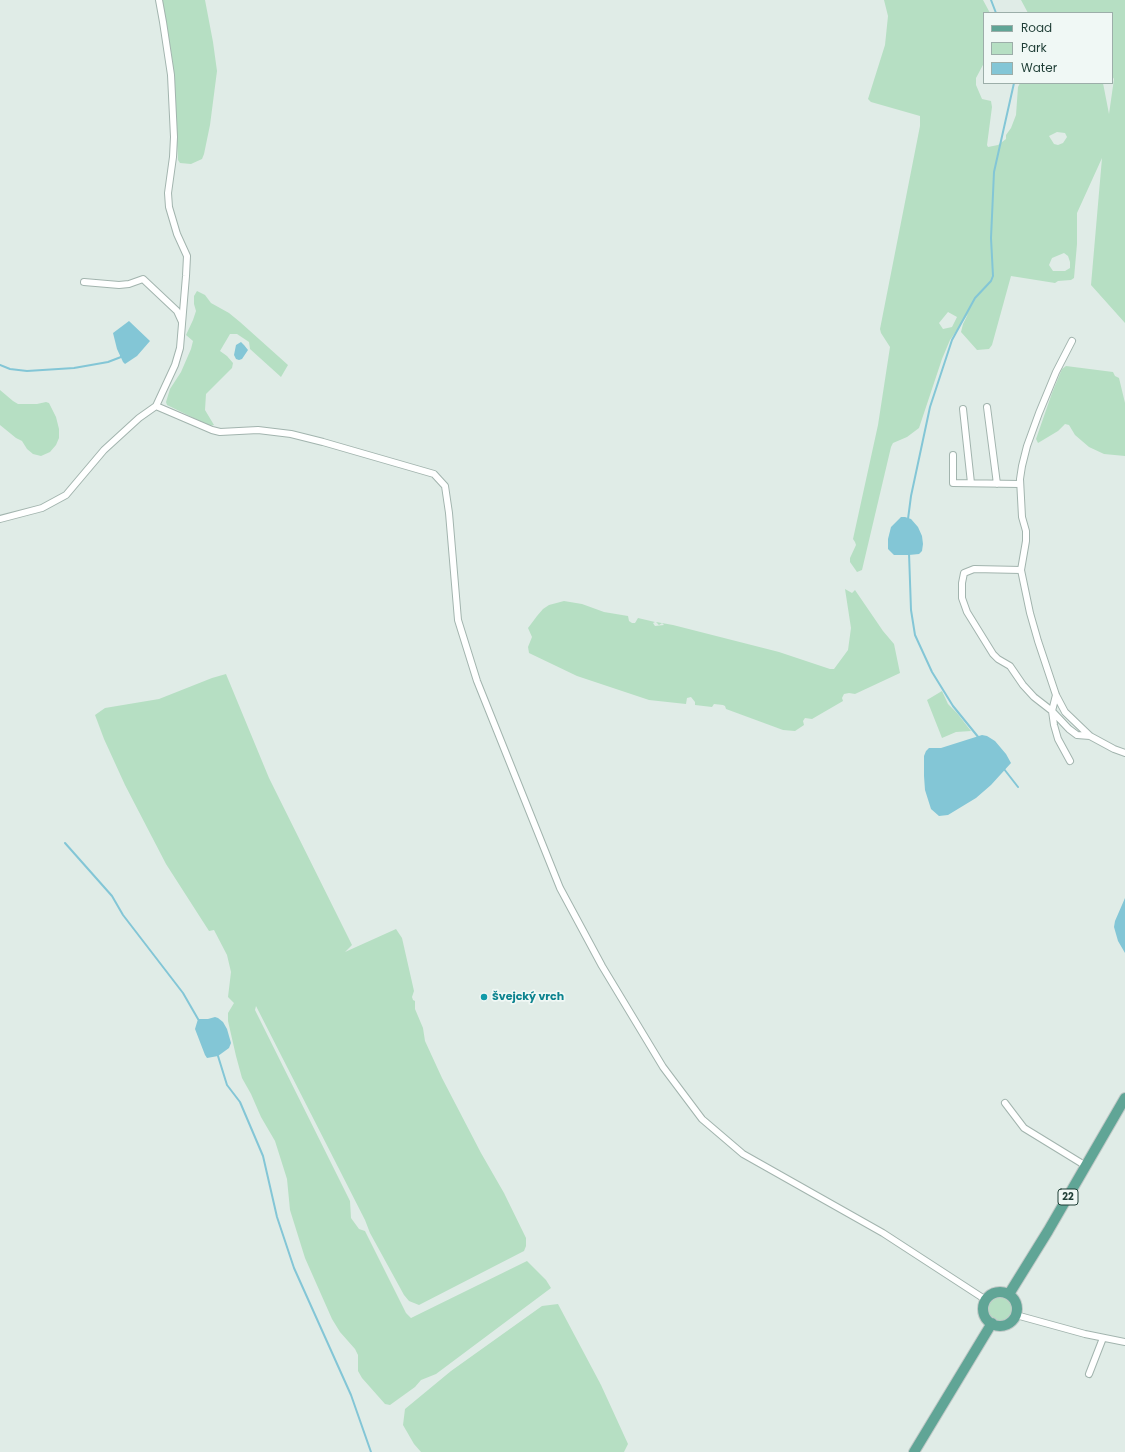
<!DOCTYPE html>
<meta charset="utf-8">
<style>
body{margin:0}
#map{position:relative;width:1125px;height:1452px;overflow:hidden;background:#e0ece7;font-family:Poppins,sans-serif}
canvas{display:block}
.legend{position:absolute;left:983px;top:12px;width:130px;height:72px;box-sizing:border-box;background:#f0f8f5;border:1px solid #9caea9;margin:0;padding:5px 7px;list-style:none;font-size:12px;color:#1f3e36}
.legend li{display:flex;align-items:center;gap:8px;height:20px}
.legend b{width:20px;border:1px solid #9caea9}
</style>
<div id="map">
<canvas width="1125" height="1452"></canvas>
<ul class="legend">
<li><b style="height:5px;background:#60a596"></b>Road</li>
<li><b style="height:11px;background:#b6dfc3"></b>Park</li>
<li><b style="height:11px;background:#83c6d6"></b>Water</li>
</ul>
</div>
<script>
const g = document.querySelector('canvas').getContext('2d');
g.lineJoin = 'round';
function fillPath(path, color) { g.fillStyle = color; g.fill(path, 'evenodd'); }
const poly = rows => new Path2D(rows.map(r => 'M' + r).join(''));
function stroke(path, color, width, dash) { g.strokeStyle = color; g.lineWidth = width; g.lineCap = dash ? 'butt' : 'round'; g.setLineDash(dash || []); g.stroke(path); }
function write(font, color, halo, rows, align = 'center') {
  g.font = font + ' Poppins,sans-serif'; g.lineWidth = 3.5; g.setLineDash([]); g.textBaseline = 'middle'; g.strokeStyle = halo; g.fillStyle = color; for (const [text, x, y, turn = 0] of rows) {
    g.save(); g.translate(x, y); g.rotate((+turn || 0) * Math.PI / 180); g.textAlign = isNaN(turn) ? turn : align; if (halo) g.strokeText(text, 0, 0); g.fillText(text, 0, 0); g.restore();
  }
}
const green = poly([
 [162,0,205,0,213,42,217,71,210,125,204,154,202,159,191,164,180,163,178,160,172,57],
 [884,0,983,0,990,13,984,13,984,63,976,78,976,85,982,99,991,101,992,107,987,145,988,147,998,145,1006,139,1006,135,1011,128,1016,115,1018,87,1020,83,1103,83,1109,114,1114,79,1112,76,1112,13,1028,13,1021,0,1125,0,1125,323,1091,285,1102,158,1077,213,1077,244,1074,278,1071,280,1058,281,1055,283,1011,276,992,345,989,349,977,350,961,332,963,324,968,314,950,340,942,359,919,428,907,437,893,443,891,447,862,570,857,572,850,562,850,558,856,545,855,542,853,539,878,425,890,347,881,333,880,329,920,126,920,116,871,102,868,99,885,45,888,16],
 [1057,132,1065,133,1067,137,1063,143,1058,145,1054,144,1049,136],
 [1064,253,1068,256,1070,262,1070,268,1065,271,1053,271,1049,265,1052,258],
 [948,312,957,317,952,327,943,329,939,323],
 [197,291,205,295,211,303,229,313,240,322,288,365,281,377,250,349,249,342,237,334,230,334,220,351,227,356,233,363,232,368,206,394,205,410,214,425,210,426,167,405,166,402,170,389,181,372,191,349,193,341,186,335,193,320,196,311,194,304,194,296],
 [1066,366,1113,372,1115,376,1119,378,1125,403,1125,456,1104,454,1089,447,1075,435,1069,425,1065,424,1058,431,1038,443,1036,439,1052,393,1062,369],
 [0,390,13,401,18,404,37,404,46,402,49,403,56,417,59,429,59,438,56,445,50,452,41,456,33,454,27,449,22,441,16,438,0,425],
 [845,589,852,593,855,590,883,631,894,644,900,673,855,694,849,693,844,694,842,698,843,701,812,719,805,718,803,721,804,725,795,731,783,730,726,709,725,706,723,705,714,704,712,707,695,705,695,702,691,697,687,698,686,704,649,700,577,676,529,653,528,647,532,637,528,628,537,616,543,609,549,605,564,601,582,604,604,612,628,616,629,621,632,623,635,623,638,618,655,622,653,623,655,626,664,625,662,623,659,625,656,622,673,625,779,652,830,669,834,669,848,650,851,628],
 [226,674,269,778,352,945,345,952,396,929,402,938,414,991,412,997,413,1000,415,1001,415,1009,423,1028,425,1041,442,1078,481,1153,504,1193,526,1238,526,1246,524,1251,419,1305,409,1301,404,1295,370,1233,365,1220,256,1006,255,1010,350,1201,351,1218,359,1229,365,1231,406,1313,411,1318,527,1261,546,1280,551,1288,436,1374,421,1380,415,1387,390,1405,385,1404,362,1378,358,1371,358,1355,355,1349,340,1332,332,1319,305,1258,290,1210,287,1179,275,1141,261,1117,251,1094,242,1078,236,1056,228,1021,228,1013,234,1003,228,997,231,972,227,955,214,930,209,931,166,864,125,785,104,739,95,715,105,708,159,699,212,678],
 [942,691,948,704,957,713,971,731,956,732,942,738,927,700],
 '987 1309a13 13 0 1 1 26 0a13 13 0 1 1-26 0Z',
 [558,1304,601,1385,628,1444,624,1452,421,1452,414,1444,403,1425,405,1409,451,1371,542,1306]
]);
const water = poly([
 [129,321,150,341,137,356,125,364,123,362,117,349,113,333],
 [241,342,244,345,248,350,242,359,239,360,236,359,234,355,236,345],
 [901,517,905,517,911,519,918,527,922,536,923,544,922,551,919,554,909,555,894,555,888,549,888,539,891,527],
 [982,735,987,736,995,741,1006,754,1011,763,991,785,976,798,948,815,939,816,931,809,925,790,924,776,924,756,926,751,929,748,941,748],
 [1125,898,1125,953,1118,941,1114,927,1115,921],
 [215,1017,218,1018,223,1022,227,1029,231,1043,229,1048,218,1056,207,1058,205,1055,195,1029,198,1019,208,1019]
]);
const stream = poly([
 [991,0,996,13],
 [0,365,10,369,27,371,74,368,108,362,121,357,121,355],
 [908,519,911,496,930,407,952,340,975,298,991,281,993,276,991,238,994,172,1014,83],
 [909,553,911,610,915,635,932,672,953,706,979,738],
 [1004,769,1018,787],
 [65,843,112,896,123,915,183,993,198,1019],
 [218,1056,227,1085,240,1102,263,1156,277,1217,294,1268,351,1395,371,1452]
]);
const minor = poly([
 [84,282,119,285,129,284,143,279,177,311,182,322],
 [1072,341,1056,372,1039,413,1027,446,1022,466,1020,479,1022,517,1026,531,1026,541,1021,570,1030,613,1038,641,1056,695,1065,712,1090,736,1114,749,1125,753],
 [156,406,175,365,180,348,186,276,187,256,177,234,169,207,168,193,173,157,174,137,171,75,163,22,159,0],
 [987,407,997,484],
 [963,409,971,483],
 [953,455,953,483,1020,484],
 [0,519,42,508,66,495,104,450,139,418,156,406,212,430,220,432,258,430,291,434,323,442,434,474,445,486,449,513,458,620,477,681,560,888,602,966,663,1067,702,1119,743,1154,883,1233,986,1300],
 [1021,570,974,569,964,573,962,583,962,598,967,612,993,654,998,659,1010,666,1023,685,1034,697,1052,711,1069,729,1077,735,1090,736],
 [1056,695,1052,711,1054,725,1058,739,1070,761],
 [1005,1103,1024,1128,1086,1166],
 [1016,1315,1085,1334,1125,1342],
 [1089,1374,1103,1338]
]);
const primary = poly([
 '983 1309a17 17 0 1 1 34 0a17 17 0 1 1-34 0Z',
 [1009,1294,1048,1231,1125,1098],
 [914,1452,992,1323]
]);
const markers = [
 [484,997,4,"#0f9aa8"]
];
const shields = [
 [1068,1197,20]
];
const shieldNames = [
 ["22",1068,1197]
];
const cultureNames = [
 ["Švejcký vrch",492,997]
];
fillPath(green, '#b6dfc3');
fillPath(water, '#83c6d6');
stroke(stream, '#83c6d6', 2);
stroke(minor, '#a2b4ae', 8);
stroke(primary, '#c0c9c7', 12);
stroke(minor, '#fff', 6);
stroke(primary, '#60a596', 10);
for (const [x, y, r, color] of markers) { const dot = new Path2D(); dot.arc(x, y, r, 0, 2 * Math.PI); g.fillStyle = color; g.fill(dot); stroke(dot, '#f0f8f5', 1.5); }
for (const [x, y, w] of shields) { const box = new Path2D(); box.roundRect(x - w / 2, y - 8, w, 16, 3); g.fillStyle = '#f0f8f5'; g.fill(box); stroke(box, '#1f3e36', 1); }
write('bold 10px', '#1f3e36', null, shieldNames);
write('bold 11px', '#0d838f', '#f0f8f5', cultureNames, 'left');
</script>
